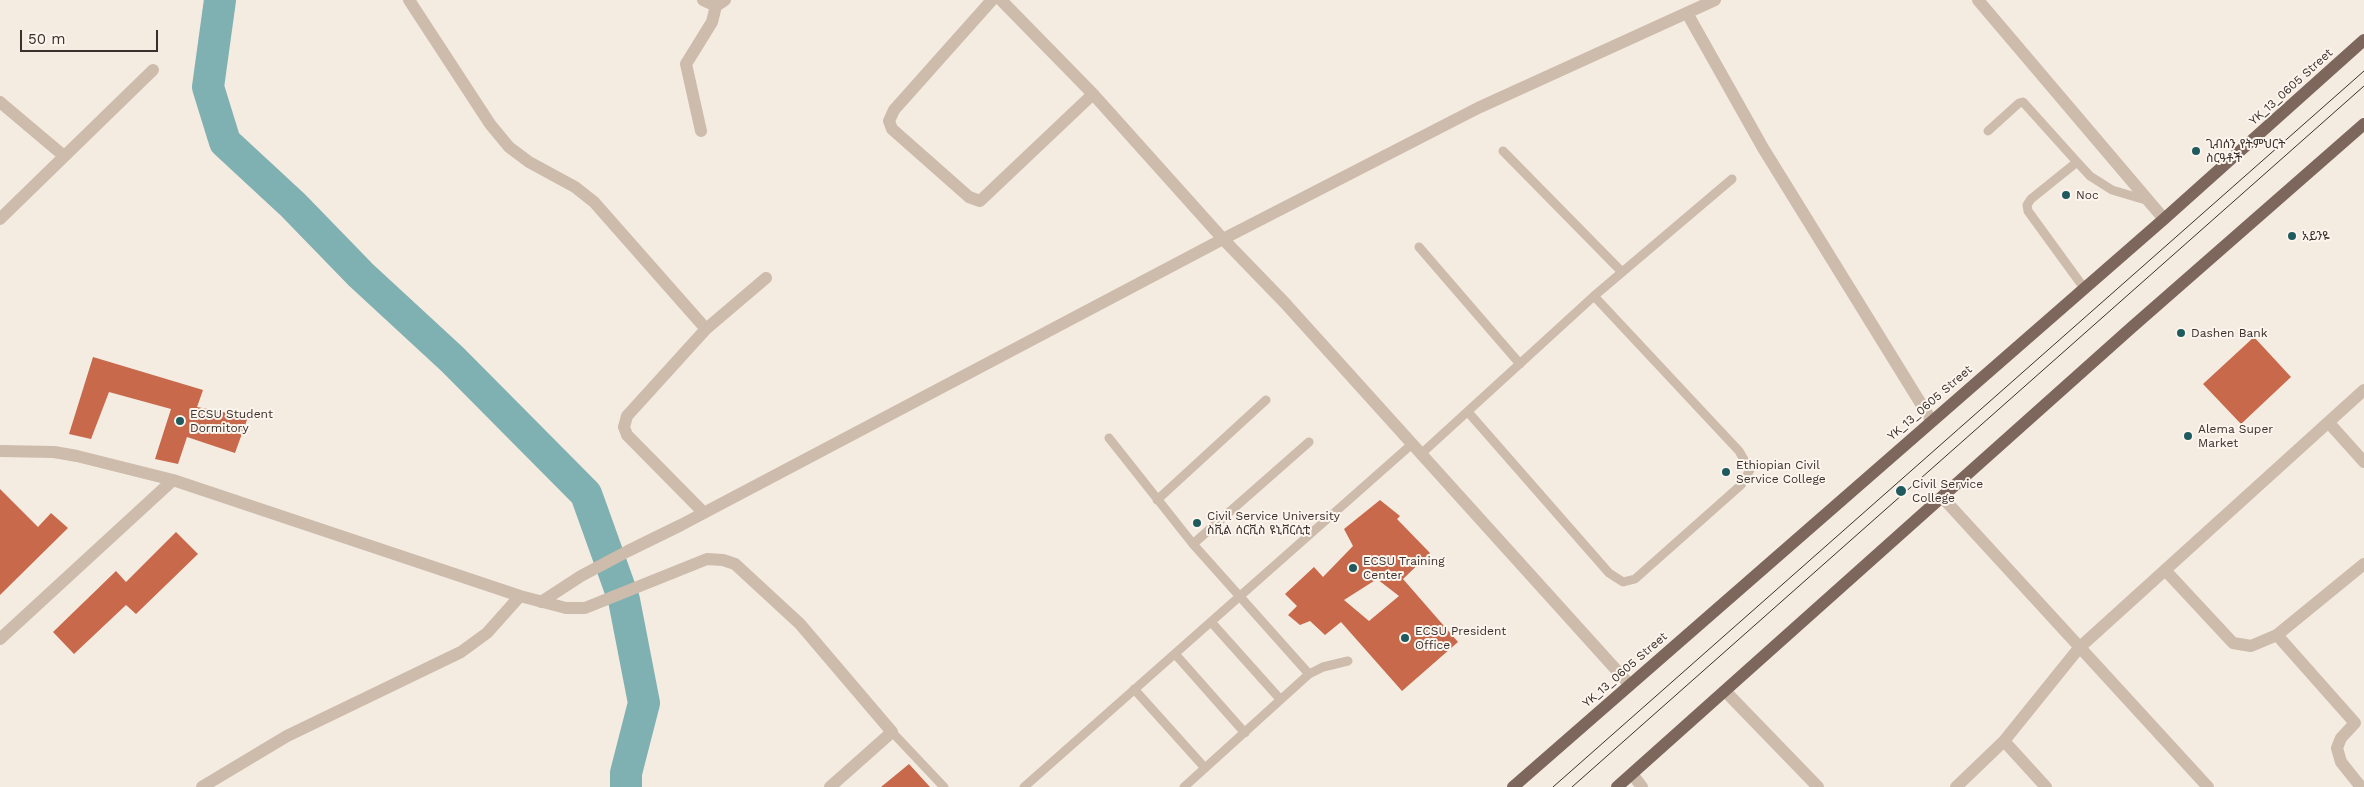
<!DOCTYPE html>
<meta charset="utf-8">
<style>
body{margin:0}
#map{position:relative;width:2364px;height:787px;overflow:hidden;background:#f4ebe1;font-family:"Work Sans",sans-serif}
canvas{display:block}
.scale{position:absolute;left:20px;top:30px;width:138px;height:22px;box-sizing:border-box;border:2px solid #3b302b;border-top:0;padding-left:6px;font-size:15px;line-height:18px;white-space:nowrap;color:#3b302b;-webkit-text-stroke:4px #fbf5ee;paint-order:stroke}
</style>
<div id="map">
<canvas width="2364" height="787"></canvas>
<div class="scale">50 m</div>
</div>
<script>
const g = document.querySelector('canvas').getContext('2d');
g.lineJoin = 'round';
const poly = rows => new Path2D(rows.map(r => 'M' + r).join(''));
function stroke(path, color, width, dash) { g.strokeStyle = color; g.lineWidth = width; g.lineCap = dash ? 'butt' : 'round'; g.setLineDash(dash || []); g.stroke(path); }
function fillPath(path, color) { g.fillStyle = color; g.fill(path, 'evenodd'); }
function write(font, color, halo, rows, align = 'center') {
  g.font = font + ' "Work Sans","Noto Sans Ethiopic",sans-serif'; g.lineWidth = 4; g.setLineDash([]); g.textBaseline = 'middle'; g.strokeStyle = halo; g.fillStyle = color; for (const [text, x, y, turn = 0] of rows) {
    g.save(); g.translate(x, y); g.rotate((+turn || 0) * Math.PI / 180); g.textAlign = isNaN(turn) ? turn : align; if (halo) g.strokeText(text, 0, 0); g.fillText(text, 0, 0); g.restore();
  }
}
const river = poly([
 [220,0,208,87,225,142,293,205,361,275,452,359,586,494,624,600,644,703,626,773,626,787]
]);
const building = poly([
 [2254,337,2291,377,2241,424,2203,384],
 [93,357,203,390,197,407,248,417,235,453,187,437,178,464,155,459,171,409,109,392,91,439,69,434],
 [0,489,38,527,51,513,68,528,0,595],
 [1380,500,1400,516,1397,519,1430,553,1403,579,1458,642,1402,691,1341,622,1325,635,1310,621,1300,625,1288,615,1297,606,1285,594,1314,567,1323,577,1353,546,1344,529],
 [1377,579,1399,596,1369,621,1344,600],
 [176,532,198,554,136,614,126,605,74,654,53,632,116,571,126,582],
 [909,764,930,787,881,787]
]);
const service = poly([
 [1988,131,2019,103,2023,102,2077,162],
 [1503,151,1622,272],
 [1419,247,1520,364],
 [2084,288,2028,211,2027,205,2031,199,2077,162,2090,176,2112,190,2149,201],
 [1468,412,1609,573,1623,582,1635,579,1741,485,1750,470,1739,451,1594,296],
 [1109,438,1193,544,1309,674],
 [1421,454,1594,296,1732,179],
 [1157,500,1266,400],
 [1193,544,1309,442],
 [1212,623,1280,699],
 [1176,655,1245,733],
 [1134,689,1205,768],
 [892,732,944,787],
 [1024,787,1412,444],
 [1184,787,1309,674,1323,667,1348,661]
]);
const minor = poly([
 [409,0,490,124,509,147,529,162,575,187,594,202,706,329,627,416,624,427,627,435,704,513],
 [703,0,716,6,725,0],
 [992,0,894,110,889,121,892,129,969,197,980,201,1093,94],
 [1001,0,1093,94,1223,239,1284,302,1629,684],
 [1978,0,2164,219],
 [1687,13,1763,148,1931,420],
 [0,102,64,156],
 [701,131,686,64,712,22,716,6],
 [0,219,153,70],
 [706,329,766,278],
 [2329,423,2364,462],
 [0,451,54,452,77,456,173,480,520,596,566,608,585,608,707,559,723,560,735,564,800,624,892,732,830,787],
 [1942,497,2208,787],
 [2165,570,2233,643,2251,646,2277,635,2364,564],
 [541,602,581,576,628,551,681,525,1223,239,1478,108,1715,0],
 [2277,635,2355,723,2341,738,2337,748,2341,762,2361,787],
 [0,639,173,480],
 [1726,692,1818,787],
 [2004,741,2046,787],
 [1632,774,1642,787],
 [202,787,287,736,461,652,487,633,520,596],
 [1956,787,2004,741,2079,648,2364,390]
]);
const primary = poly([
 [1513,787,2164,219,2364,40],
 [1617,787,2131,328,2364,124]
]);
const tram = poly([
 [1553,787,2364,71],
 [1572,787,2364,86]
]);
const markers = [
 [2196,151,5,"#1f5a5e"],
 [2066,195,5,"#1f5a5e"],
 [2292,236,5,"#1f5a5e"],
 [2181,333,5,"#1f5a5e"],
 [180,421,5,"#1f5a5e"],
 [2188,436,5,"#1f5a5e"],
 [1726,472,5,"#1f5a5e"],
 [1901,491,6,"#1f5a5e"],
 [1197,523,5,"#1f5a5e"],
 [1353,568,5,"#1f5a5e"],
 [1405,638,5,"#1f5a5e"]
];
const streetNames = [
 ["YK_13_0605 Street",2291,87,-42],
 ["YK_13_0605 Street",1930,403,-41],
 ["YK_13_0605 Street",1625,670,-41]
];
const poiNames = [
 ["ጊብሰን የትምህርት",2206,144],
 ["ስርዓቶች",2206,158],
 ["Noc",2076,195],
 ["አይንዬ",2302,236],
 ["Dashen Bank",2191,333],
 ["ECSU Student",190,414],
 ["Dormitory",190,428],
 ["Alema Super",2198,429],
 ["Market",2198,443],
 ["Ethiopian Civil",1736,465],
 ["Service College",1736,479],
 ["Civil Service",1912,484],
 ["College",1912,498],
 ["Civil Service University",1207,516],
 ["ስቪል ሰርቪስ ዩኒቨርሲቲ",1207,530],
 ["ECSU Training",1363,561],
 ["Center",1363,575],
 ["ECSU President",1415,631],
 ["Office",1415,645]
];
stroke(river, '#7fb0b2', 32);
fillPath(building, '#c8694b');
stroke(service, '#cdbbac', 9);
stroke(minor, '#cdbbac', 12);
stroke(primary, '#7d675c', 12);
stroke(tram, '#3b302b', 1);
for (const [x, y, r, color] of markers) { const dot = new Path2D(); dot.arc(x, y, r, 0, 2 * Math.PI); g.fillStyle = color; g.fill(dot); stroke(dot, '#fbf5ee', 2); }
write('12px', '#3b302b', '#fbf5ee', streetNames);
write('12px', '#3b302b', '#fbf5ee', poiNames, 'left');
</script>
